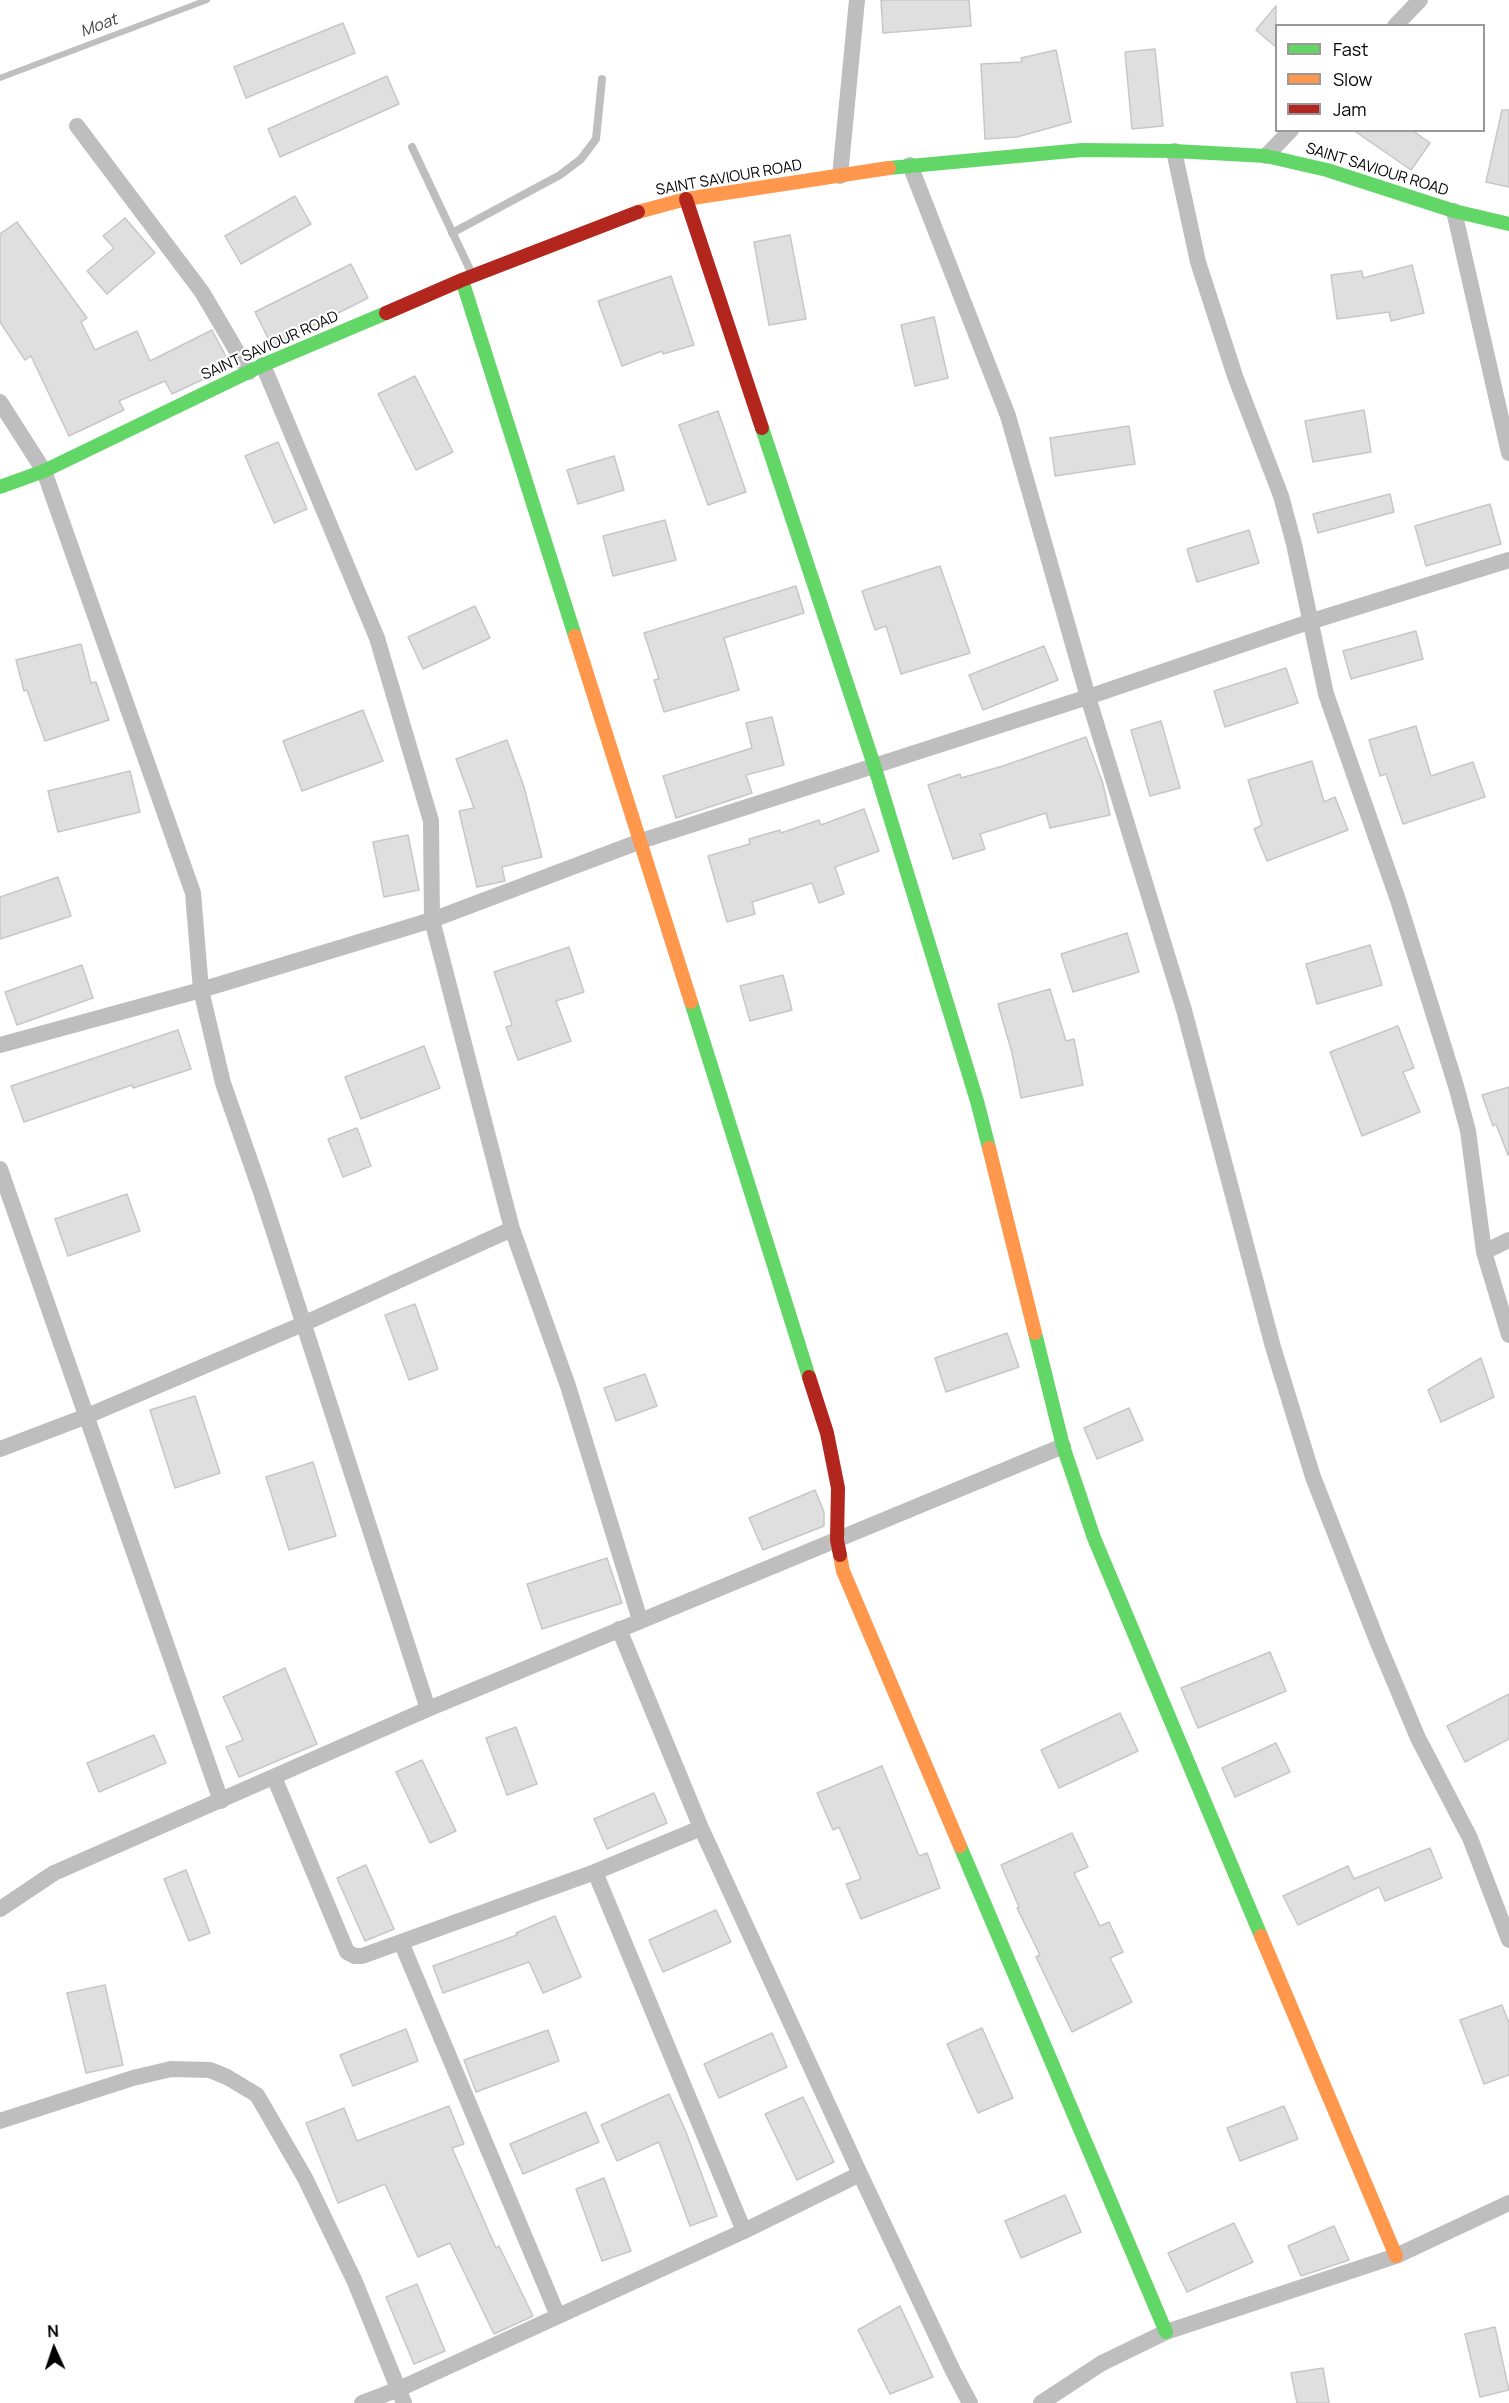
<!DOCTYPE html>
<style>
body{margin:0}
#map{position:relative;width:1509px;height:2403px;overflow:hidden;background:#fff;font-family:Manrope,sans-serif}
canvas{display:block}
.legend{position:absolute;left:1275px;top:24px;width:210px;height:108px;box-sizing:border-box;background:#fff;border:2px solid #999;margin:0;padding:8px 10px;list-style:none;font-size:18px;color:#000}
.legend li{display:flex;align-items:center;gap:12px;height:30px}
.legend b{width:30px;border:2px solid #999}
.north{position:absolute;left:24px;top:2319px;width:60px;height:60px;-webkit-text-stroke:4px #fff;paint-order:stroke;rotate:357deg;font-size:16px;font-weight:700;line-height:24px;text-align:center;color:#000}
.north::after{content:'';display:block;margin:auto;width:21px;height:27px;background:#000;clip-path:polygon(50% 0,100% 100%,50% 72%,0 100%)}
</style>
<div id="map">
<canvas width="1509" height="2403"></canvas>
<ul class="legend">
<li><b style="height:8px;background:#63d668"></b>Fast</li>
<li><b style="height:8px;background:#ff974d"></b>Slow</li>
<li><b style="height:8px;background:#b3261e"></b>Jam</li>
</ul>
<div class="north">N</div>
</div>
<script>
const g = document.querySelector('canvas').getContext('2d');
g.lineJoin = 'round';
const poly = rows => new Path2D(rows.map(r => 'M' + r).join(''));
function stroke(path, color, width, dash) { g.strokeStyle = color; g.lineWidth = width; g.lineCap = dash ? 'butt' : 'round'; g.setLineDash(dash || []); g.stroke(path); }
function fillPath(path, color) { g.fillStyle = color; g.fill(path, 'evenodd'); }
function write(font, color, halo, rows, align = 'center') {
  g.font = font + ' Manrope,sans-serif'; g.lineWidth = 4.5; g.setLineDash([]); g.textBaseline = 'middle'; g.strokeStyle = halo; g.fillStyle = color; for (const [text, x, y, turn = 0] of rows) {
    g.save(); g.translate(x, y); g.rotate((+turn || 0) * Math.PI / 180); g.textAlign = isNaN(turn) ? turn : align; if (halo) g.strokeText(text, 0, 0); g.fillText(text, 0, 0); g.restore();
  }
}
const stream = poly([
 [0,78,207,0]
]);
const building = poly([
 [881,0,969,0,971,26,883,33,881,0],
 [1276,6,1276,47,1256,30,1276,6],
 [343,23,355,53,246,98,234,67,343,23],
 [1155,49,1163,126,1132,129,1125,52,1155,49],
 [1056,50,1071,122,1017,137,985,139,981,64,1022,62,1021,58,1056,50],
 [387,76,399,104,280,157,268,129,387,76],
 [1502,110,1509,110,1509,187,1486,182,1502,110],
 [1353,130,1412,130,1430,143,1411,170,1353,130],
 [295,196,311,224,241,264,225,236,295,196],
 [125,218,155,253,107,294,87,271,114,248,103,236,125,218],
 [17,222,87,318,81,322,95,350,137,331,150,361,212,330,231,366,172,394,165,381,119,401,124,410,69,436,31,356,25,360,0,322,0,234,17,222],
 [790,235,806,319,769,325,754,242,790,235],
 [351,264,368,298,272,346,255,312,351,264],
 [1412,265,1424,313,1391,321,1389,312,1337,319,1331,275,1362,271,1363,278,1412,265],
 [671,276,694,345,663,354,662,351,622,366,598,301,671,276],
 [934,317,948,378,915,386,901,325,934,317],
 [415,376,453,452,416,470,378,394,415,376],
 [1364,410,1371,452,1313,462,1305,421,1364,410],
 [718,411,746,492,708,505,679,425,718,411],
 [1129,426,1135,464,1055,476,1050,438,1129,426],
 [278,442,307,509,274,523,245,456,278,442],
 [614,456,624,490,578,504,567,470,614,456],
 [1390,494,1394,512,1318,533,1313,514,1390,494],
 [1490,504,1501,544,1426,566,1415,526,1490,504],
 [665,520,676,560,613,576,603,536,665,520],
 [1249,530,1259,563,1197,582,1187,549,1249,530],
 [940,566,970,653,901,674,886,626,875,630,862,591,940,566],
 [796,586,804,613,724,638,739,690,664,712,654,680,659,679,644,633,796,586],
 [475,606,490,638,423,669,408,637,475,606],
 [1416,631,1423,659,1351,679,1343,651,1416,631],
 [81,644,91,683,96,682,109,720,45,741,27,690,24,691,16,660,81,644],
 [1044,646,1058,680,983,710,969,675,1044,646],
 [1286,668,1298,703,1225,727,1214,691,1286,668],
 [363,710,383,761,302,791,283,741,363,710],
 [772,717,784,765,746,775,752,793,676,818,663,776,752,748,746,723,772,717],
 [1161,721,1180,788,1150,796,1131,730,1161,721],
 [1416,726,1431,776,1473,762,1485,797,1403,824,1386,774,1380,776,1369,740,1416,726],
 [1086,737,1103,784,1110,815,1050,828,1046,813,980,834,985,849,953,859,928,785,960,774,961,778,1003,766,1086,737],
 [507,740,524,787,542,857,502,867,505,881,477,887,459,811,474,808,456,759,507,740],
 [1312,761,1324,802,1335,797,1348,830,1267,861,1254,829,1262,825,1248,780,1312,761],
 [130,771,140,812,58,832,48,791,130,771],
 [864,809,879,851,835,867,844,894,819,903,812,883,752,902,755,914,727,922,708,856,750,844,749,839,780,830,781,833,819,820,821,825,864,809],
 [408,835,419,890,384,897,373,842,408,835],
 [58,877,71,916,0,939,0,897,58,877],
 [1127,933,1139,972,1073,992,1061,954,1127,933],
 [1370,945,1382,985,1317,1004,1306,964,1370,945],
 [569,947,584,992,556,1001,571,1041,518,1060,506,1027,512,1025,494,972,569,947],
 [82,965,93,998,17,1025,5,992,82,965],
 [783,975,792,1010,750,1021,740,986,783,975],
 [1050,989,1066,1041,1074,1039,1083,1085,1021,1098,1012,1053,998,1004,1050,989],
 [1398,1026,1414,1068,1403,1072,1420,1112,1362,1136,1330,1052,1398,1026],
 [178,1030,191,1069,133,1088,132,1085,24,1122,11,1086,178,1030],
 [424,1046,440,1088,361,1119,345,1077,424,1046],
 [1509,1087,1509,1154,1508,1155,1496,1124,1493,1126,1482,1095,1509,1087],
 [357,1128,371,1166,343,1177,328,1139,357,1128],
 [127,1194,140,1231,68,1256,55,1219,127,1194],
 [415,1304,438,1369,409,1380,385,1315,415,1304],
 [1007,1333,1019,1367,946,1392,935,1358,1007,1333],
 [1481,1358,1494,1397,1441,1422,1428,1390,1481,1358],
 [645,1374,657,1406,616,1421,604,1388,645,1374],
 [195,1396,220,1473,175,1488,150,1410,195,1396],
 [1129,1408,1143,1440,1097,1459,1084,1428,1129,1408],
 [313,1462,336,1536,289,1550,266,1477,313,1462],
 [815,1490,824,1512,824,1526,763,1550,749,1518,815,1490],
 [607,1558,622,1603,542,1629,527,1584,607,1558],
 [1270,1652,1286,1691,1198,1728,1181,1688,1270,1652],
 [285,1668,317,1744,239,1777,226,1747,243,1740,223,1697,285,1668],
 [1509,1694,1509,1739,1465,1762,1447,1726,1509,1694],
 [1120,1713,1138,1751,1059,1788,1041,1750,1120,1713],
 [516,1727,537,1784,507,1795,486,1738,516,1727],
 [154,1735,166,1763,99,1792,87,1763,154,1735],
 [1276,1743,1290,1772,1235,1797,1222,1768,1276,1743],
 [422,1760,456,1831,430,1843,396,1772,422,1760],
 [882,1766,919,1856,927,1853,940,1888,861,1919,846,1884,861,1879,839,1827,833,1830,817,1793,882,1766],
 [654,1793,667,1823,607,1849,594,1819,654,1793],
 [1072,1833,1088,1867,1074,1873,1100,1926,1109,1922,1123,1952,1110,1958,1132,2002,1072,2032,1036,1957,1040,1955,1017,1908,1019,1907,1001,1865,1072,1833],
 [1430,1848,1442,1878,1385,1901,1379,1887,1298,1925,1283,1896,1348,1866,1354,1879,1430,1848],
 [366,1865,394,1929,365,1941,337,1878,366,1865],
 [186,1870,210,1933,189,1941,164,1879,186,1870],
 [716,1910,731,1942,663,1972,649,1940,716,1910],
 [555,1916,581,1977,543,1993,529,1962,443,1993,433,1966,517,1935,516,1933,555,1916],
 [105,1985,123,2065,86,2073,67,1993,105,1985],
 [1502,2005,1509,2023,1509,2075,1484,2084,1460,2020,1502,2005],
 [982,2028,1013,2098,978,2113,947,2044,982,2028],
 [406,2029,418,2061,353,2086,340,2055,406,2029],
 [548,2030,559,2061,476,2092,464,2060,548,2030],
 [772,2033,787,2067,719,2098,704,2064,772,2033],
 [669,2094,686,2132,717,2216,690,2226,659,2142,617,2161,601,2125,669,2094],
 [803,2097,834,2162,797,2180,765,2114,803,2097],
 [449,2106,464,2144,452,2148,496,2248,499,2246,533,2316,494,2334,450,2243,418,2257,385,2184,338,2203,306,2123,344,2108,357,2141,449,2106],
 [1284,2106,1298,2139,1240,2161,1227,2128,1284,2106],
 [586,2112,599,2142,523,2174,510,2144,586,2112],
 [604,2178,631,2251,602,2261,576,2189,604,2178],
 [1065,2195,1081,2232,1021,2258,1005,2221,1065,2195],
 [1234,2223,1253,2262,1187,2292,1168,2253,1234,2223],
 [1334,2226,1349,2260,1301,2276,1288,2246,1334,2226],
 [417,2284,445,2351,414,2364,386,2297,417,2284],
 [900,2306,933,2377,890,2394,858,2330,900,2306],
 [1495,2327,1509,2390,1480,2397,1465,2334,1495,2327],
 [1323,2368,1329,2403,1297,2403,1291,2373,1323,2368]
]);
const lane = poly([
 [412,147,472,274],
 [452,233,560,175,581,159,596,139,602,79]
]);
const street = poly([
 [1395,26,1420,0],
 [77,126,202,292,249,372],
 [1174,151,1198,262,1235,376,1281,496,1294,544,1326,694,1398,900,1456,1086,1468,1131,1484,1252,1509,1335],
 [1266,156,1291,130],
 [910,165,1008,416,1088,697,1184,1010,1273,1347,1313,1477,1378,1643,1418,1738,1470,1838,1509,1940],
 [840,176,857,0],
 [1454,211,1509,453],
 [263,365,377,638,431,821,432,920,512,1229,568,1386,640,1620],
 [0,402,44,471,193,893,201,990,223,1083,261,1192,428,1709],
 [0,1045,201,990,432,920,641,841,1088,697,1309,622,1509,560],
 [0,1169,221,1801],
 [1484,1252,1509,1240],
 [0,1449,87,1416,303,1324,512,1229],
 [619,1629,701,1828,860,2174,953,2371,970,2403],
 [274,1777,347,1952,355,1956,362,1956,401,1942,595,1872,701,1828],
 [595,1872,744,2231],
 [0,1909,54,1873,428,1709,1063,1446],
 [401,1942,558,2316],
 [0,2121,133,2078,171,2069,210,2070,227,2077,257,2095,305,2178,355,2282,404,2403],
 [362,2403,399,2389,744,2231,860,2174],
 [1041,2403,1102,2363,1166,2332,1396,2256,1509,2203]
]);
const fast = poly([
 [889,168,1082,150,1174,151,1266,156,1327,170,1454,211,1509,224],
 [462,280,575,636],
 [762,428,874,765,977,1101,989,1148],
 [0,487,44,471,263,365,386,313],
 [691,1002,809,1377],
 [1035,1333,1063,1446,1094,1538,1261,1936],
 [960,1846,1166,2332]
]);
const slow = poly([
 [638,212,686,199,889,168],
 [575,636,691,1002],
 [989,1148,1035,1333],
 [840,1555,843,1571,960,1846],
 [1261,1936,1396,2256]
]);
const jam = poly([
 [686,199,762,428],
 [386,313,462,280,638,212],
 [809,1377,827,1433,838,1488,837,1540,840,1555]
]);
const streetNames = [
 ["SAINT SAVIOUR ROAD",1377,170,17],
 ["SAINT SAVIOUR ROAD",729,178,-10],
 ["SAINT SAVIOUR ROAD",270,346,-24]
];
const waterNames = [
 ["Moat",99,26,-21]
];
stroke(stream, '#bfbfbf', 6);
fillPath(building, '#dfdfdf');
stroke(building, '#c7c7c7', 1.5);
stroke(lane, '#bebebe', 8);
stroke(street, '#bebebe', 16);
stroke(fast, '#63d668', 14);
stroke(slow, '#ff974d', 14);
stroke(jam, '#b3261e', 14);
write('15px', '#000', '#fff', streetNames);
write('italic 16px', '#444', '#fff', waterNames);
</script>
